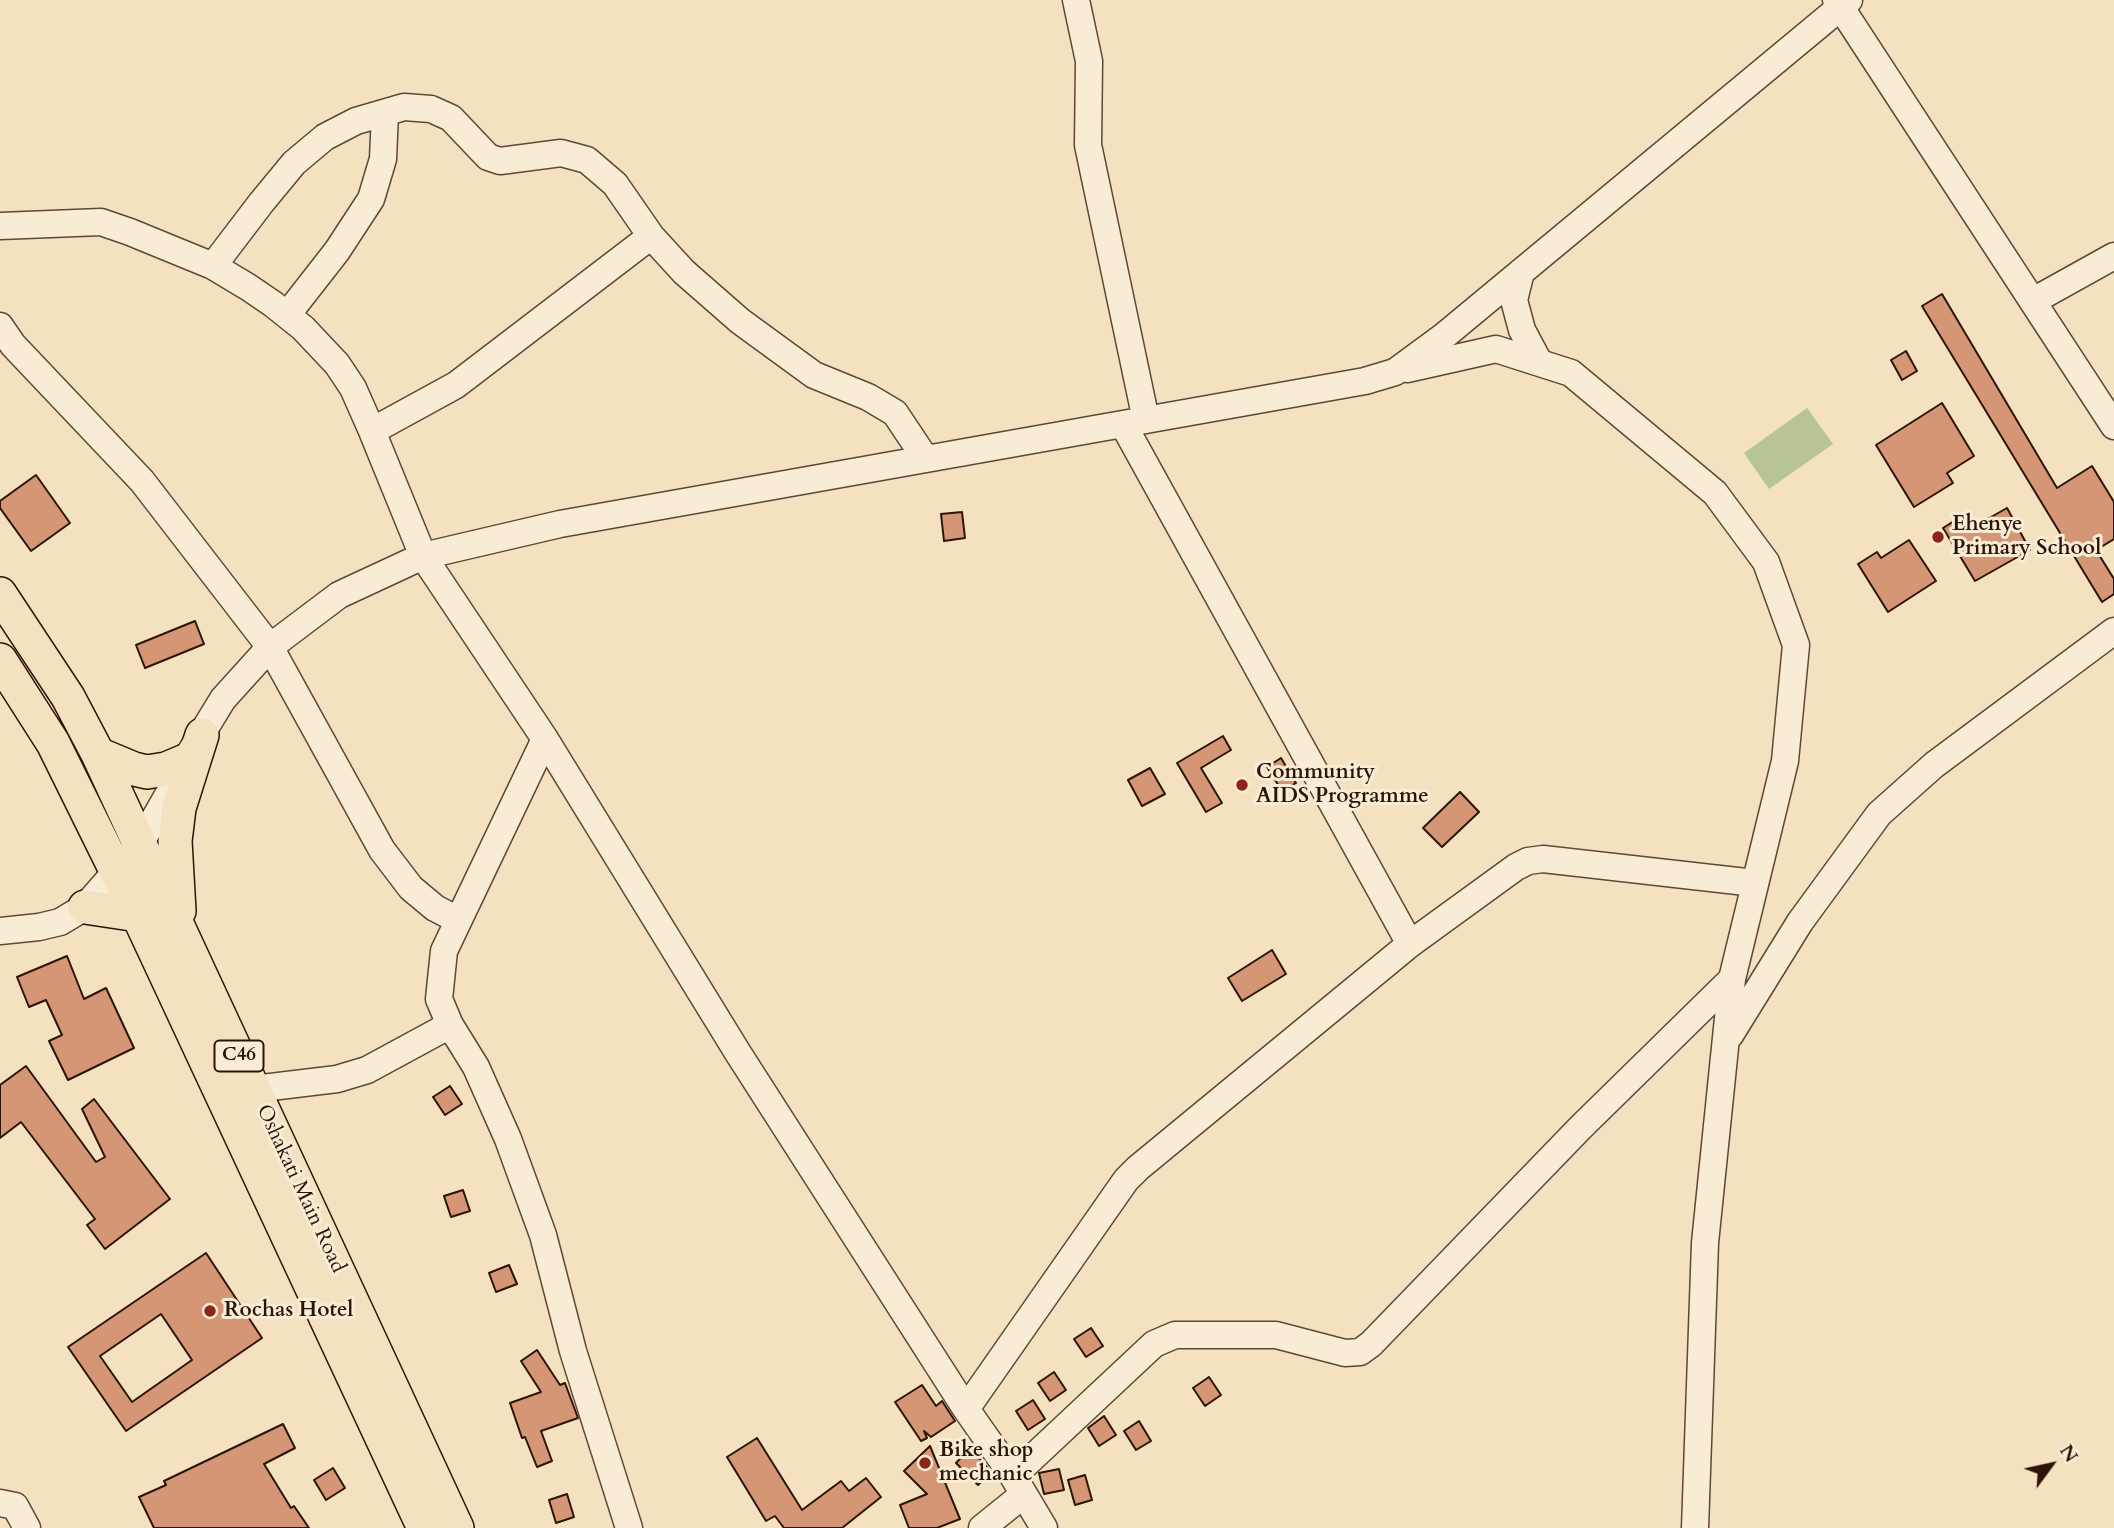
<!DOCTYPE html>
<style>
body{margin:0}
#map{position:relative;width:2114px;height:1528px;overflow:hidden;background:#f4e1bf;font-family:Cardo,serif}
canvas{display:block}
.north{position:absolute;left:2016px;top:1430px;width:70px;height:70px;-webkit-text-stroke:5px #f8ecd5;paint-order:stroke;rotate:57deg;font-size:19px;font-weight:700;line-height:28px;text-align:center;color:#2d1408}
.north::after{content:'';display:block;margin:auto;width:24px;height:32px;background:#2d1408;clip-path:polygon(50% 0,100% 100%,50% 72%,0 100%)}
</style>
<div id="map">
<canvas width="2114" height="1528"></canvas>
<div class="north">N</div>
</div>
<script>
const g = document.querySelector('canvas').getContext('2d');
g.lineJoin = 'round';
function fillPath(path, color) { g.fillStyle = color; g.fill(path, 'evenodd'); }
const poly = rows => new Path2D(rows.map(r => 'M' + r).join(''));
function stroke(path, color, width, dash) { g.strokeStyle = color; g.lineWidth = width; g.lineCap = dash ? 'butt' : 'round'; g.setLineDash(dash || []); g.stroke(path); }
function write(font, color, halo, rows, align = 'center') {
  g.font = font + ' Cardo,serif'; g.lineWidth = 6; g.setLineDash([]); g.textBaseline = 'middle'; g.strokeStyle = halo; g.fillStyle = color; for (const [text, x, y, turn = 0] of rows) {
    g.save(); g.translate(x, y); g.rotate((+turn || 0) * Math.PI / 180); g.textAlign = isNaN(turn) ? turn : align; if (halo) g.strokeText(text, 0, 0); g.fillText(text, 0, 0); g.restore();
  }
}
const green = poly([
 [1807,408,1833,444,1769,489,1744,453]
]);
const building = poly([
 [1942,294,2057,488,2092,466,2114,502,2114,539,2096,550,2114,579,2114,594,2102,602,1922,306,1942,294],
 [1906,351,1917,371,1902,380,1891,360,1906,351],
 [1942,403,1974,456,1947,473,1953,483,1914,507,1876,445,1942,403],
 [36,475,70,523,31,551,0,508,0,501,36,475],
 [2007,508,2030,550,1975,581,1943,528,1962,516,1970,529,2007,508],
 [962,512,965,538,944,541,941,514,962,512],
 [1909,540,1936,581,1888,612,1858,564,1877,552,1881,558,1909,540],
 [195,621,204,644,145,668,136,645,195,621],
 [1223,736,1231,750,1201,768,1222,803,1206,812,1177,763,1223,736],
 [1281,758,1296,783,1282,791,1267,767,1281,758],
 [1150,768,1165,794,1142,806,1128,780,1150,768],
 [1460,792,1479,812,1442,847,1423,828,1460,792],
 [1272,950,1286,974,1242,1001,1228,978,1272,950],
 [67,956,84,999,106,988,134,1048,68,1080,49,1041,62,1035,46,1000,29,1007,17,977,67,956],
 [26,1066,96,1162,105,1157,82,1109,94,1099,170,1199,105,1249,87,1225,95,1219,21,1122,0,1138,0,1085,26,1066],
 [450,1086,462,1104,445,1115,433,1097,450,1086],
 [463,1190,470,1211,451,1217,444,1196,463,1190],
 [206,1253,262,1338,126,1431,68,1347,206,1253],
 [161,1314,192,1360,132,1402,100,1356,161,1314],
 [509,1265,517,1284,496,1292,489,1273,509,1265],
 [1091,1328,1103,1346,1086,1357,1074,1339,1091,1328],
 [537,1350,560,1385,565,1383,578,1418,541,1431,552,1461,537,1467,525,1437,522,1438,510,1403,541,1392,521,1361,537,1350],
 [1054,1372,1066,1390,1050,1401,1038,1383,1054,1372],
 [1209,1377,1221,1395,1205,1406,1193,1388,1209,1377],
 [922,1385,936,1406,942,1401,955,1421,931,1437,924,1431,927,1438,921,1441,895,1402,922,1385],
 [1033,1400,1045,1419,1028,1430,1016,1411,1033,1400],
 [1104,1416,1116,1435,1099,1446,1088,1428,1104,1416],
 [1139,1421,1151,1441,1136,1450,1124,1431,1139,1421],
 [283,1424,295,1448,264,1464,291,1508,294,1506,309,1528,154,1528,139,1497,166,1485,164,1481,283,1424],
 [757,1438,802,1510,841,1481,849,1491,866,1478,881,1497,842,1528,784,1528,775,1516,766,1521,727,1457,757,1438],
 [930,1446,960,1519,937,1528,909,1528,900,1505,927,1494,904,1471,930,1446],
 [970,1448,991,1472,978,1485,956,1463,970,1448],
 [333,1468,345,1488,326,1500,314,1480,333,1468],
 [1059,1469,1064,1490,1044,1494,1039,1473,1059,1469],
 [1085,1475,1092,1500,1075,1505,1068,1480,1085,1475],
 [567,1494,574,1517,556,1523,549,1500,567,1494]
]);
const minor = poly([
 [1076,0,1089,61,1088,145,1146,420],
 [1836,0,2114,426],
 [0,226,101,222,130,232,213,266,248,287,273,304,303,328,337,364,353,388,372,431,423,556,545,739,738,1053,966,1409,1013,1476,1044,1528],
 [213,266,261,203,294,163,325,137,356,121,404,107,431,109,451,118,488,157,500,161,561,153,587,160,615,184,651,236,684,272,740,321,814,375,868,397,895,413,925,458],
 [1521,272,1514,300,1522,330,1539,362],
 [2033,301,2114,256],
 [287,315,337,251,371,199,383,159,385,113],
 [0,326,13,345,142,481,270,647,382,850,411,888,435,908,458,920],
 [1407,369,1496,349,1571,373,1715,493,1766,562,1796,645,1785,761,1732,979,1705,1243,1695,1528],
 [1123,424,1410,944],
 [372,431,456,385,651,236],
 [545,739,444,951,439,999,450,1025,476,1067,508,1139,543,1235,573,1351,629,1528],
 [0,931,39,927,60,922,85,907,140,844,176,781,185,761,223,699,270,647,339,595,423,556,560,524,1365,381,1395,372,1444,336,1849,0],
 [1730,1035,1800,922,1879,814,1934,765,2114,631],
 [254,1089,337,1079,367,1070,450,1025],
 [966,1409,1126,1180,1138,1168,1410,944,1516,867,1528,861,1543,859,1755,883],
 [1013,1476,1154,1344,1175,1335,1276,1335,1345,1353,1360,1352,1371,1344,1581,1127,1732,979],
 [0,1503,15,1506,27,1528],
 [982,1528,1023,1495]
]);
const major = poly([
 [0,594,68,697,98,754,457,1528],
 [0,660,53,743,138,915,424,1528],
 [98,754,134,769,147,772,166,769,185,761],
 [85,907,138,915],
 [179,911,175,841,179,808,202,735]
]);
const markers = [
 [1938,537,7,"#8f2418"],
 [1242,785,7,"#8f2418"],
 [210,1311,7,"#8f2418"],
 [925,1463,7,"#8f2418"]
];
const shields = [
 [239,1056,49]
];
const shieldNames = [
 ["C46",239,1056]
];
const poiNames = [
 ["Ehenye",1952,525],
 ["Primary School",1952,549],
 ["Community",1256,773],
 ["AIDS Programme",1256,797],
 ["Rochas Hotel",224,1311],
 ["Bike shop",939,1451],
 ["mechanic",939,1475]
];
const streetNames = [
 ["Oshakati Main Road",300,1189,65]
];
fillPath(green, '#b6c496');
fillPath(building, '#d49674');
stroke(building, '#2d1408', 2);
stroke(minor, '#5f4736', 29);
stroke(major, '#2d1408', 36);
stroke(minor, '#f8ecd5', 26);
stroke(major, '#f4e1bf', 33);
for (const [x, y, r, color] of markers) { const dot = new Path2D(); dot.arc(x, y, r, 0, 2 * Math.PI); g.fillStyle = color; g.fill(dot); stroke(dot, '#f8ecd5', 2.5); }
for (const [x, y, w] of shields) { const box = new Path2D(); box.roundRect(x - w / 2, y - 15.5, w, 31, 5); g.fillStyle = '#f8ecd5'; g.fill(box); stroke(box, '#2d1408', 2); }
write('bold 19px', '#2d1408', null, shieldNames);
write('bold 21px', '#2d1408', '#f8ecd5', poiNames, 'left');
write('21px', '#2d1408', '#f8ecd5', streetNames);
</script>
